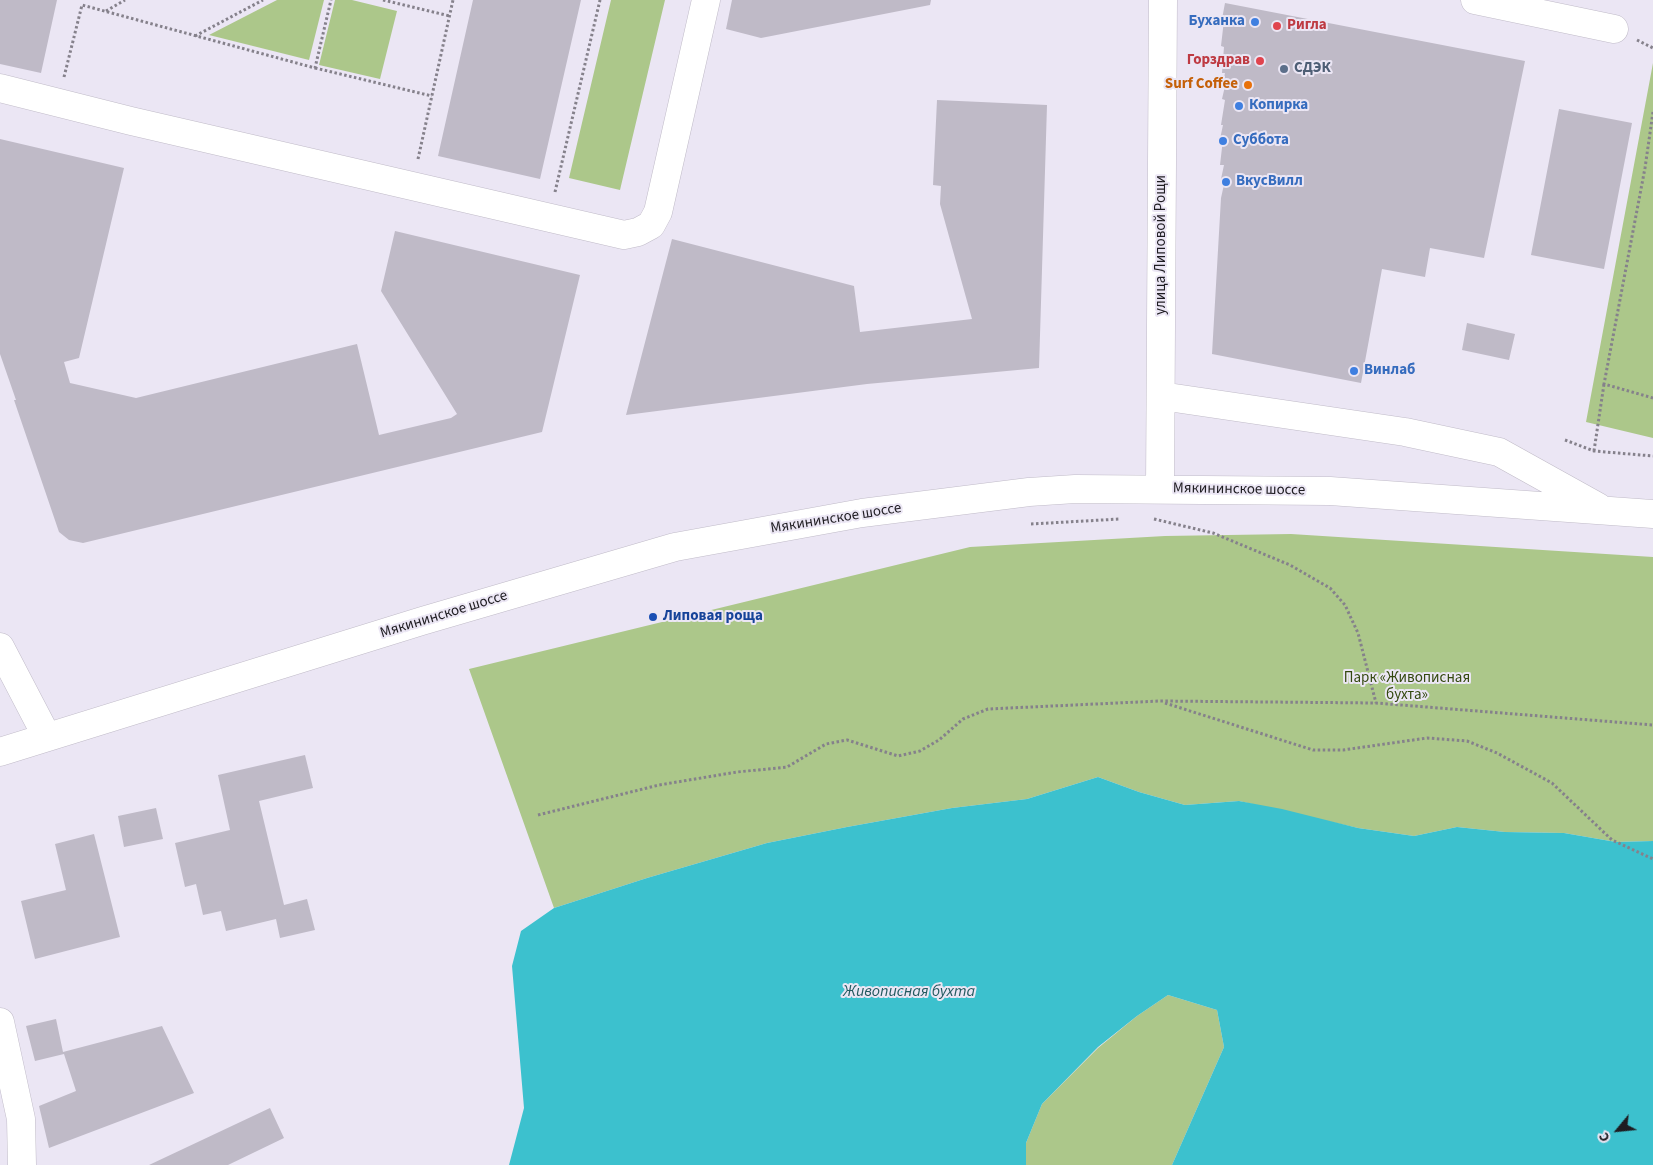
<!DOCTYPE html>
<meta charset="utf-8">
<style>
body{margin:0}
#map{position:relative;width:1653px;height:1165px;overflow:hidden;background:#ebe6f4;font-family:"Source Sans 3",sans-serif}
canvas{display:block}
.north{position:absolute;left:1593px;top:1105px;width:50px;height:50px;-webkit-text-stroke:4px #ebe6f4;paint-order:stroke;rotate:242deg;font-size:14px;font-weight:700;line-height:20px;text-align:center;color:#1e1c21}
.north::after{content:'';display:block;margin:auto;width:18px;height:22px;background:#1e1c21;clip-path:polygon(50% 0,100% 100%,50% 72%,0 100%)}
</style>
<div id="map">
<canvas width="1653" height="1165"></canvas>
<div class="north">С</div>
</div>
<script>
const g = document.querySelector('canvas').getContext('2d');
g.lineJoin = 'round';
function fillPath(path, color) { g.fillStyle = color; g.fill(path, 'evenodd'); }
const poly = rows => new Path2D(rows.map(r => 'M' + r).join(''));
function stroke(path, color, width, dash) { g.strokeStyle = color; g.lineWidth = width; g.lineCap = dash ? 'butt' : 'round'; g.setLineDash(dash || []); g.stroke(path); }
function write(font, color, halo, rows, align = 'center') {
  g.font = font + ' "Source Sans 3",sans-serif'; g.lineWidth = 4; g.setLineDash([]); g.textBaseline = 'middle'; g.strokeStyle = halo; g.fillStyle = color; for (const [text, x, y, turn = 0] of rows) {
    g.save(); g.translate(x, y); g.rotate((+turn || 0) * Math.PI / 180); g.textAlign = isNaN(turn) ? turn : align; if (halo) g.strokeText(text, 0, 0); g.fillText(text, 0, 0); g.restore();
  }
}
const green = poly([
 [277,0,324,0,309,60,209,35],
 [335,0,352,0,397,11,380,79,319,65],
 [611,0,665,0,620,190,569,178],
 [1653,63,1653,438,1586,422],
 [1291,534,1653,557,1653,841,1616,842,1564,833,1505,832,1457,827,1414,836,1358,828,1239,801,1185,805,1139,792,1098,777,1027,799,952,808,847,827,767,843,647,878,554,908,469,669,970,547,1165,536],
 [1168,995,1217,1010,1224,1047,1172,1165,1026,1165,1026,1143,1042,1104,1098,1048,1137,1016]
]);
const water = poly([
 [1098,777,1139,792,1185,805,1239,801,1282,809,1358,828,1414,836,1457,827,1505,832,1564,833,1616,842,1653,841,1653,1165,1172,1165,1224,1047,1217,1010,1168,995,1137,1016,1098,1047,1042,1104,1026,1143,1026,1165,509,1165,524,1108,512,966,521,931,554,908,647,878,767,843,847,827,952,808,1027,799]
]);
const building = poly([
 [0,0,57,0,41,73,0,64],
 [473,0,581,0,540,179,438,156],
 [732,0,931,0,930,5,761,38,726,29],
 [1225,3,1525,61,1484,258,1430,248,1425,277,1382,269,1361,383,1212,354,1221,198,1225,180,1221,179,1224,165,1220,165,1223,139,1220,139,1223,125,1221,125,1225,100,1222,99,1225,86,1222,86,1225,73,1222,73,1224,47,1221,46,1224,20,1222,19],
 [937,100,1047,105,1039,368,867,384,626,415,672,239,854,286,860,332,972,319,940,204,941,186,933,185],
 [1559,109,1632,123,1604,269,1531,255],
 [0,139,124,168,79,358,64,362,70,383,136,398,357,344,379,435,451,418,457,414,381,291,395,231,580,275,542,432,83,543,69,540,59,532,14,400,16,400,0,354],
 [1467,323,1515,334,1509,360,1462,350],
 [305,755,313,788,259,801,284,905,307,899,315,930,280,938,276,919,226,931,221,911,203,915,196,884,185,887,175,843,230,830,218,775],
 [156,808,163,839,124,847,118,816],
 [94,834,120,937,35,959,21,901,66,890,55,844],
 [56,1019,63,1052,162,1026,194,1093,49,1148,39,1106,76,1091,64,1054,35,1061,26,1026],
 [270,1108,284,1138,228,1165,149,1165]
]);
const path = poly([
 [383,0,450,16],
 [106,11,125,0],
 [195,36,263,0],
 [1637,40,1653,48],
 [315,68,432,96],
 [64,77,82,5,315,68,331,0],
 [1653,112,1645,168,1604,384,1653,398],
 [418,159,453,0],
 [555,192,600,0],
 [1565,440,1594,451,1653,456],
 [1594,451,1604,384],
 [1154,519,1213,533,1290,565,1330,588,1345,605,1358,633,1376,703],
 [1031,524,1120,519],
 [1165,703,1313,750,1343,750,1427,738,1467,741,1497,753,1552,783,1612,840,1653,859],
 [538,815,659,785,737,772,787,767,826,744,847,740,898,756,920,751,939,740,963,719,988,709,1160,701,1376,703,1653,725]
]);
const minor = poly([
 [1475,0,1614,29],
 [0,88,131,121,624,235,638,232,651,225,658,212,706,0],
 [1161,396,1405,432,1499,452,1598,507],
 [1160,489,1163,0],
 [0,647,47,737],
 [0,752,422,621,675,547,862,513,1029,492,1075,489,1330,491,1653,514],
 [0,1022,21,1119,22,1165]
]);
const markers = [
 [1255,22,5,"#3f7fe0"],
 [1277,26,5,"#e0444e"],
 [1260,61,5,"#e0444e"],
 [1284,69,5,"#5c6f8a"],
 [1248,85,5,"#e8710a"],
 [1239,106,5,"#3f7fe0"],
 [1223,141,5,"#3f7fe0"],
 [1226,182,5,"#3f7fe0"],
 [1354,371,5,"#3f7fe0"],
 [653,617,5,"#1a4fb4"]
];
const shopNames = [
 ["Буханка",1245,22,"right"],
 ["Копирка",1249,106],
 ["Суббота",1233,141],
 ["ВкусВилл",1236,182],
 ["Винлаб",1364,371]
];
const healthNames = [
 ["Ригла",1287,26],
 ["Горздрав",1250,61,"right"]
];
const serviceNames = [
 ["СДЭК",1294,69]
];
const foodNames = [
 ["Surf Coffee",1238,85]
];
const streetNames = [
 ["улица Липовой Рощи",1162,245,-90],
 ["Мякининское шоссе",1239,490,1],
 ["Мякининское шоссе",836,519,-9],
 ["Мякининское шоссе",444,615,-17]
];
const transitNames = [
 ["Липовая роща",663,617]
];
const parkNames = [
 ["Парк «Живописная",1407,679],
 ["бухта»",1407,696]
];
const waterNames = [
 ["Живописная бухта",909,992]
];
fillPath(green, '#acc78a');
fillPath(water, '#3cc1ce');
fillPath(building, '#bfbac7');
stroke(minor, '#c0bbc8', 29);
stroke(path, '#85818b', 3, [2.5, 2.5]);
stroke(minor, '#fff', 28);
for (const [x, y, r, color] of markers) { const dot = new Path2D(); dot.arc(x, y, r, 0, 2 * Math.PI); g.fillStyle = color; g.fill(dot); stroke(dot, '#ebe6f4', 2); }
write('bold 15px', '#366cbe', '#ebe6f4', shopNames, 'left');
write('bold 15px', '#be3a42', '#ebe6f4', healthNames, 'left');
write('bold 15px', '#4e5e75', '#ebe6f4', serviceNames, 'left');
write('bold 15px', '#c56008', '#ebe6f4', foodNames, 'right');
write('15px', '#1e1c21', '#ebe6f4', streetNames);
write('bold 15px', '#164399', '#ebe6f4', transitNames, 'left');
write('15px', '#33480e', '#ebe6f4', parkNames);
write('italic 16px', '#245a60', '#ebe6f4', waterNames);
</script>
